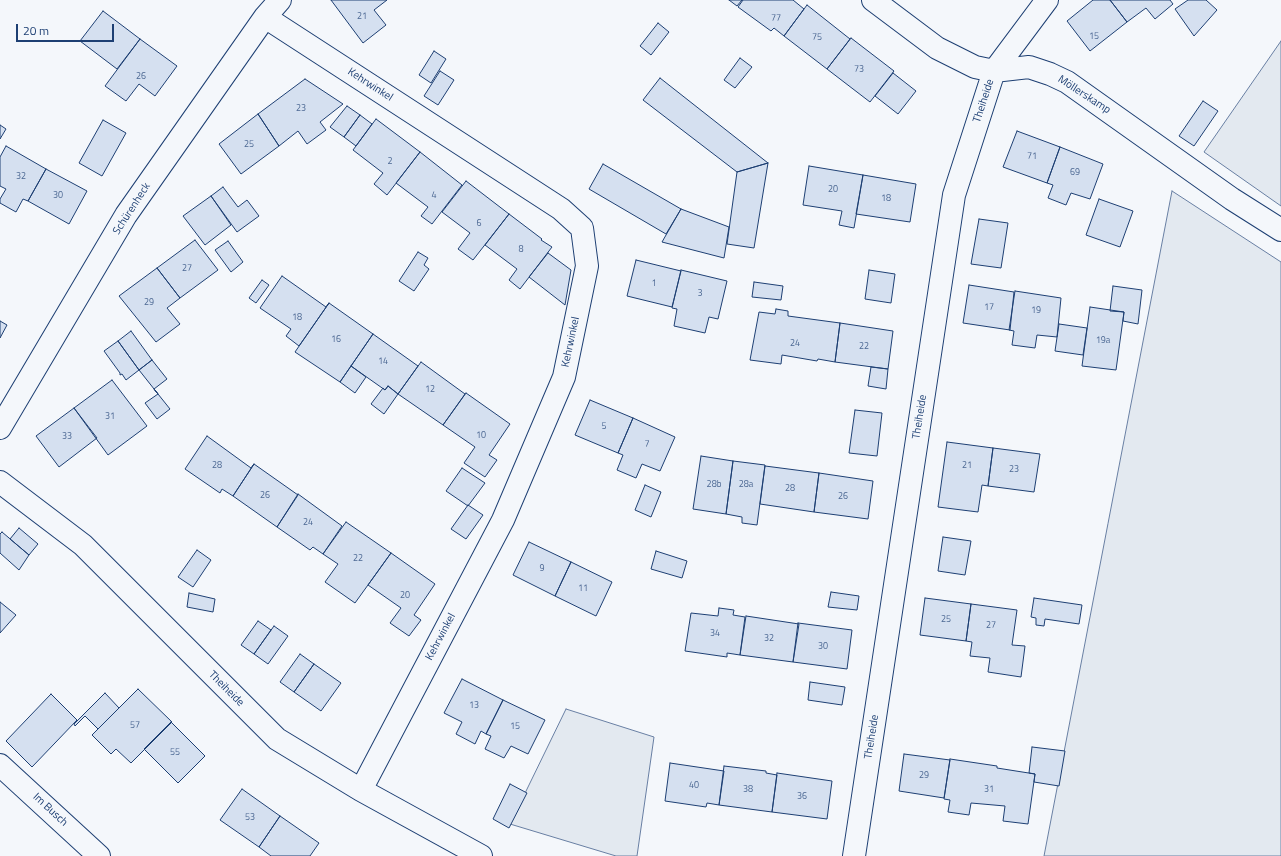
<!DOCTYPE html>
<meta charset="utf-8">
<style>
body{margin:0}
#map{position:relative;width:1281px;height:856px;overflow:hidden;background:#f4f7fb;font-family:"Titillium Web",sans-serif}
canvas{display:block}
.scale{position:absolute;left:16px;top:24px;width:98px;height:18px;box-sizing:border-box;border:2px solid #1d3f73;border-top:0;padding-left:5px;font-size:12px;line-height:14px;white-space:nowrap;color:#1d3f73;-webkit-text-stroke:3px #f4f7fb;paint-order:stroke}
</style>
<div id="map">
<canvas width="1281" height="856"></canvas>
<div class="scale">20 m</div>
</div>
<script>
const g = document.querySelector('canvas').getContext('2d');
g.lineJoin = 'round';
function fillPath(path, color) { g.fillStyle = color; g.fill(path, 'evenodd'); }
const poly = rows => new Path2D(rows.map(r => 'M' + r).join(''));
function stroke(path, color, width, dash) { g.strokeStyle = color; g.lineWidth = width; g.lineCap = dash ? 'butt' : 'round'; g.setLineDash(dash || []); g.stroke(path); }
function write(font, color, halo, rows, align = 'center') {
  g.font = font + ' "Titillium Web",sans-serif'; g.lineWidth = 3; g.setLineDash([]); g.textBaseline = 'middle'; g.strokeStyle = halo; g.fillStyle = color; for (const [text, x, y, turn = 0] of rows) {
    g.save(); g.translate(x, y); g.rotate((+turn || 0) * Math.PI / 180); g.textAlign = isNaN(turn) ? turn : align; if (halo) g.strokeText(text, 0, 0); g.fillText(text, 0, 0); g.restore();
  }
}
const green = poly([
 [1281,41,1281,206,1204,152,1281,41],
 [1172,191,1281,262,1281,856,1044,856,1172,191],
 [566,709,654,737,637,856,616,856,510,824,566,709]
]);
const building = poly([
 [331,0,387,0,374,10,386,25,363,43,331,0],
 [729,0,742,0,737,6,729,0],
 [743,0,793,0,804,9,784,36,774,28,771,31,738,7,743,0],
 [1093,0,1110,0,1127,22,1090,51,1067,21,1093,0],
 [1110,0,1170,0,1173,4,1155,19,1146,8,1127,22,1110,0],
 [1188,0,1206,0,1217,10,1194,36,1175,9,1188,0],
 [807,5,850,39,827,69,784,36,807,5],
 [103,11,140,39,117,69,80,41,103,11],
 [658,23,669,32,651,55,640,46,658,23],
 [851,38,894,71,870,102,827,69,851,38],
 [140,39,177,66,155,96,139,84,126,101,105,86,140,39],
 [434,51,446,59,431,83,419,75,434,51],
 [740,58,752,67,735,88,724,80,740,58],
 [440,71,454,80,438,105,424,96,440,71],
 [893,73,916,91,898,114,875,96,893,73],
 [660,78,768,163,737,172,643,100,660,78],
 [305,79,343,104,320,122,326,130,307,144,298,131,279,146,258,114,305,79],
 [1203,101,1218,111,1194,146,1179,136,1203,101],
 [347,106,360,115,344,137,330,127,347,106],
 [258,114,279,146,241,174,219,144,258,114],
 [360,115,372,124,356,146,344,137,360,115],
 [376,119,420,152,387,195,374,184,383,173,353,150,376,119],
 [103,120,126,133,102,176,79,163,103,120],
 [0,125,6,129,0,139,0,125],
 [1017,131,1060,147,1047,183,1003,167,1017,131],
 [6,146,46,169,28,201,23,199,16,212,0,203,0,199,6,189,0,186,0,157,6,146],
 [1060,147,1103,164,1090,199,1071,193,1066,205,1048,198,1053,185,1047,183,1060,147],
 [420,152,462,185,432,224,421,216,428,207,396,183,420,152],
 [768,163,754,248,727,244,737,172,768,163],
 [603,164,681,209,666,234,589,189,603,164],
 [809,166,863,175,854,228,839,225,842,211,803,205,809,166],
 [46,169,87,191,69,224,28,201,46,169],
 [863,175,916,184,910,222,856,214,863,175],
 [466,181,509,214,473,260,458,249,470,233,442,212,466,181],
 [223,187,238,207,247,200,259,216,237,232,211,196,223,187],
 [211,196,231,225,205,245,183,216,211,196],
 [1099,199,1133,211,1120,247,1086,235,1099,199],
 [681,209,729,227,724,258,662,242,681,209],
 [509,214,542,239,541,240,552,247,520,289,509,280,517,269,485,245,509,214],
 [979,219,1008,223,1001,268,971,264,979,219],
 [195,240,218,270,180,298,157,268,195,240],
 [228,241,243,262,231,272,215,250,228,241],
 [418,252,428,258,424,265,429,269,414,291,399,281,418,252],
 [548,253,571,270,565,305,529,277,548,253],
 [636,260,681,271,672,307,627,296,636,260],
 [157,268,180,298,167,308,180,324,156,342,119,296,157,268],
 [681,270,727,281,718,319,709,317,705,333,674,326,677,309,672,308,681,270],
 [869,270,895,274,891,303,865,299,869,270],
 [282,276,326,307,329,303,299,346,286,336,291,329,260,308,282,276],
 [262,280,269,285,256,303,249,298,262,280],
 [754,282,783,286,781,300,752,297,754,282],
 [969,285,1014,292,1010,330,963,323,969,285],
 [1113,286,1142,290,1138,324,1123,321,1124,312,1110,311,1113,286],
 [1015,291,1061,298,1057,337,1037,335,1035,348,1012,345,1014,331,1009,330,1015,291],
 [329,303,373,334,340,382,295,352,329,303],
 [1090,307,1124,312,1116,370,1082,366,1090,307],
 [776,309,788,311,788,316,840,323,835,362,818,359,817,361,782,355,781,364,750,360,759,312,775,314,776,309],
 [0,321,7,325,0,338,0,321],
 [840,323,893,331,888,369,835,362,840,323],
 [1059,324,1087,328,1083,355,1055,351,1059,324],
 [131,331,152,360,139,370,118,341,131,331],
 [373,334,418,366,398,394,388,386,385,390,351,366,373,334],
 [118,341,139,370,126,380,122,374,120,375,120,373,104,351,118,341],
 [152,360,167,379,154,389,158,394,139,370,152,360],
 [421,362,465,394,443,425,398,394,421,362],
 [351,366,366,377,355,393,340,382,351,366],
 [871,367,888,369,886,389,868,386,871,367],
 [112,380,147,426,108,455,74,408,112,380],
 [388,386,398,394,384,414,371,404,383,388,385,390,388,386],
 [154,389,170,409,157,419,145,403,158,394,154,389],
 [466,393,510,424,489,455,497,460,485,477,464,463,475,447,443,425,466,393],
 [590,400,633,418,618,453,575,435,590,400],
 [74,408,97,438,59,467,36,436,74,408],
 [855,410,882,413,877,456,849,453,855,410],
 [633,418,675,437,660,471,642,464,636,478,617,470,623,455,618,453,633,418],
 [207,436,251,468,254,464,233,496,222,489,220,493,185,469,207,436],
 [947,442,993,448,988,486,982,485,978,512,938,507,947,442],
 [993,448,1040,454,1034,492,988,486,993,448],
 [701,456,733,461,726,514,693,509,701,456],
 [733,461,765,465,757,525,742,523,742,517,726,514,733,461],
 [254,464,298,495,277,527,233,496,254,464],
 [765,466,819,473,814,512,760,504,765,466],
 [462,468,485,483,468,506,446,491,462,468],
 [819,473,873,481,868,519,814,512,819,473],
 [645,485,661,492,651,517,635,510,645,485],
 [298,494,342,526,323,554,313,547,310,550,277,527,298,494],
 [468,505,483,515,466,539,451,529,468,505],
 [346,522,391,553,355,603,325,582,338,564,323,554,346,522],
 [19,528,38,544,29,555,10,539,19,528],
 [2,532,29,555,19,570,0,553,0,534,2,532],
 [943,537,971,541,965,575,938,571,943,537],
 [529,542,571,562,555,596,513,575,529,542],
 [197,550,211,560,193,587,178,577,197,550],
 [656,551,687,561,682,578,651,569,656,551],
 [391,553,435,584,414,615,421,620,409,636,390,623,401,608,368,585,391,553],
 [571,562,612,582,596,616,555,596,571,562],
 [831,592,859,596,857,610,828,607,831,592],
 [189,593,215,599,213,612,187,607,189,593],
 [925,598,971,604,966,641,920,635,925,598],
 [1034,598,1082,605,1079,624,1045,619,1044,626,1036,625,1036,618,1031,617,1034,598],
 [0,602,16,615,0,633,0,602],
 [971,604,1017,610,1012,645,1025,646,1021,677,988,672,990,658,970,656,972,642,966,641,971,604],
 [719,608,734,610,733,615,745,617,740,655,727,653,727,657,685,651,691,613,718,616,719,608],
 [746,616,799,624,793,662,740,655,746,616],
 [258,621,271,630,254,654,241,645,258,621],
 [798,623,852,630,847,669,793,662,798,623],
 [274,626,288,636,268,664,254,654,274,626],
 [300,654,314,664,294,692,280,682,300,654],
 [314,664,341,683,321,711,294,692,314,664],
 [462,679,503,700,486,734,481,731,475,744,456,734,462,722,444,713,462,679],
 [810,682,845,687,842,705,808,700,810,682],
 [138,689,172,722,131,763,116,749,111,754,92,735,138,689],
 [105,693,119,708,98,729,85,716,75,726,74,724,105,693],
 [51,694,77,720,32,767,6,741,51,694],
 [503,700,545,720,528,754,511,746,504,758,485,749,491,736,486,734,503,700],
 [171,722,205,756,178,783,144,749,171,722],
 [1032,747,1065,751,1059,786,1034,782,1035,774,1029,773,1032,747],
 [904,754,950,760,944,798,899,791,904,754],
 [950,759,997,766,997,768,1035,774,1028,824,1003,821,1005,806,971,803,969,815,948,812,950,800,944,799,950,759],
 [670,763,724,771,719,805,707,803,706,807,665,801,670,763],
 [724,766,766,771,766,773,777,775,772,812,719,805,724,766],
 [777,773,832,781,827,819,772,812,777,773],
 [510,784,527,793,509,828,493,819,510,784],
 [242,789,280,816,259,847,220,820,242,789],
 [280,816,319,843,310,856,271,856,259,847,280,816]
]);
const street = poly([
 [873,0,937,48,975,67,994,71,1029,67,1050,74,1067,82,1232,199,1281,230],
 [265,17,561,209,582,228,587,266,564,377,503,520,361,790],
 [0,428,126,215,265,17,280,0],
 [0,482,83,545,277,739,361,790,481,856],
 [0,765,99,856],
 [854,856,954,195,994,71,1047,0]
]);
const numberNames = [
 ["21",362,17],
 ["77",776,19],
 ["15",1094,37],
 ["75",817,38],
 ["73",859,70],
 ["26",141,77],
 ["23",301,109],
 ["25",249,145],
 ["71",1032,157],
 ["2",390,162],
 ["69",1075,173],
 ["32",21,177],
 ["20",833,190],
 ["30",58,196],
 ["4",434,196],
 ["18",886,199],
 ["6",479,224],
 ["8",521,250],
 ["27",187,269],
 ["1",654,284],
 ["3",700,294],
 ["29",149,303],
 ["17",989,308],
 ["19",1036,311],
 ["18",297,318],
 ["16",336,340],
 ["19a",1103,341],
 ["24",795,344],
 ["22",864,347],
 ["14",383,362],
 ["12",430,390],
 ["31",110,417],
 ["5",604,427],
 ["10",481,436],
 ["33",67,437],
 ["7",647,445],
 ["28",217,466],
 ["21",967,466],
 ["23",1014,470],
 ["28b",714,485],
 ["28a",746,485],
 ["28",790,489],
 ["26",265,496],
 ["26",843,497],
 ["24",308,523],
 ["22",358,559],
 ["9",542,569],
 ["11",583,589],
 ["20",405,596],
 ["25",946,620],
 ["27",991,626],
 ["34",715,634],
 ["32",769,639],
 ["30",823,647],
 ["13",474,706],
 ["57",135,726],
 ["15",515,727],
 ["55",175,753],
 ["29",924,776],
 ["40",694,786],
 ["38",748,790],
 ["31",989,790],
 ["36",802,797],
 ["53",250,818]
];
const streetNames = [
 ["Kehrwinkel",370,85,33],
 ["Möllerskamp",1084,95,33],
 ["Theiheide",984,101,-72],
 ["Schürenheck",132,209,-57],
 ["Kehrwinkel",571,342,-78],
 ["Theiheide",920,417,-81],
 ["Kehrwinkel",441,637,-62],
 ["Theiheide",226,689,45],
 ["Theiheide",872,737,-81],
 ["Im Busch",50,810,43]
];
fillPath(green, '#e3e9f0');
stroke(green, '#687fa3', 1);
fillPath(building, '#d5e0f0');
stroke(building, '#1d3f73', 1);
stroke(street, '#1d3f73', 24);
stroke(street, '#f4f7fb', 22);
write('9px', '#4b6792', null, numberNames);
write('11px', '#1d3f73', '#f4f7fb', streetNames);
</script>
